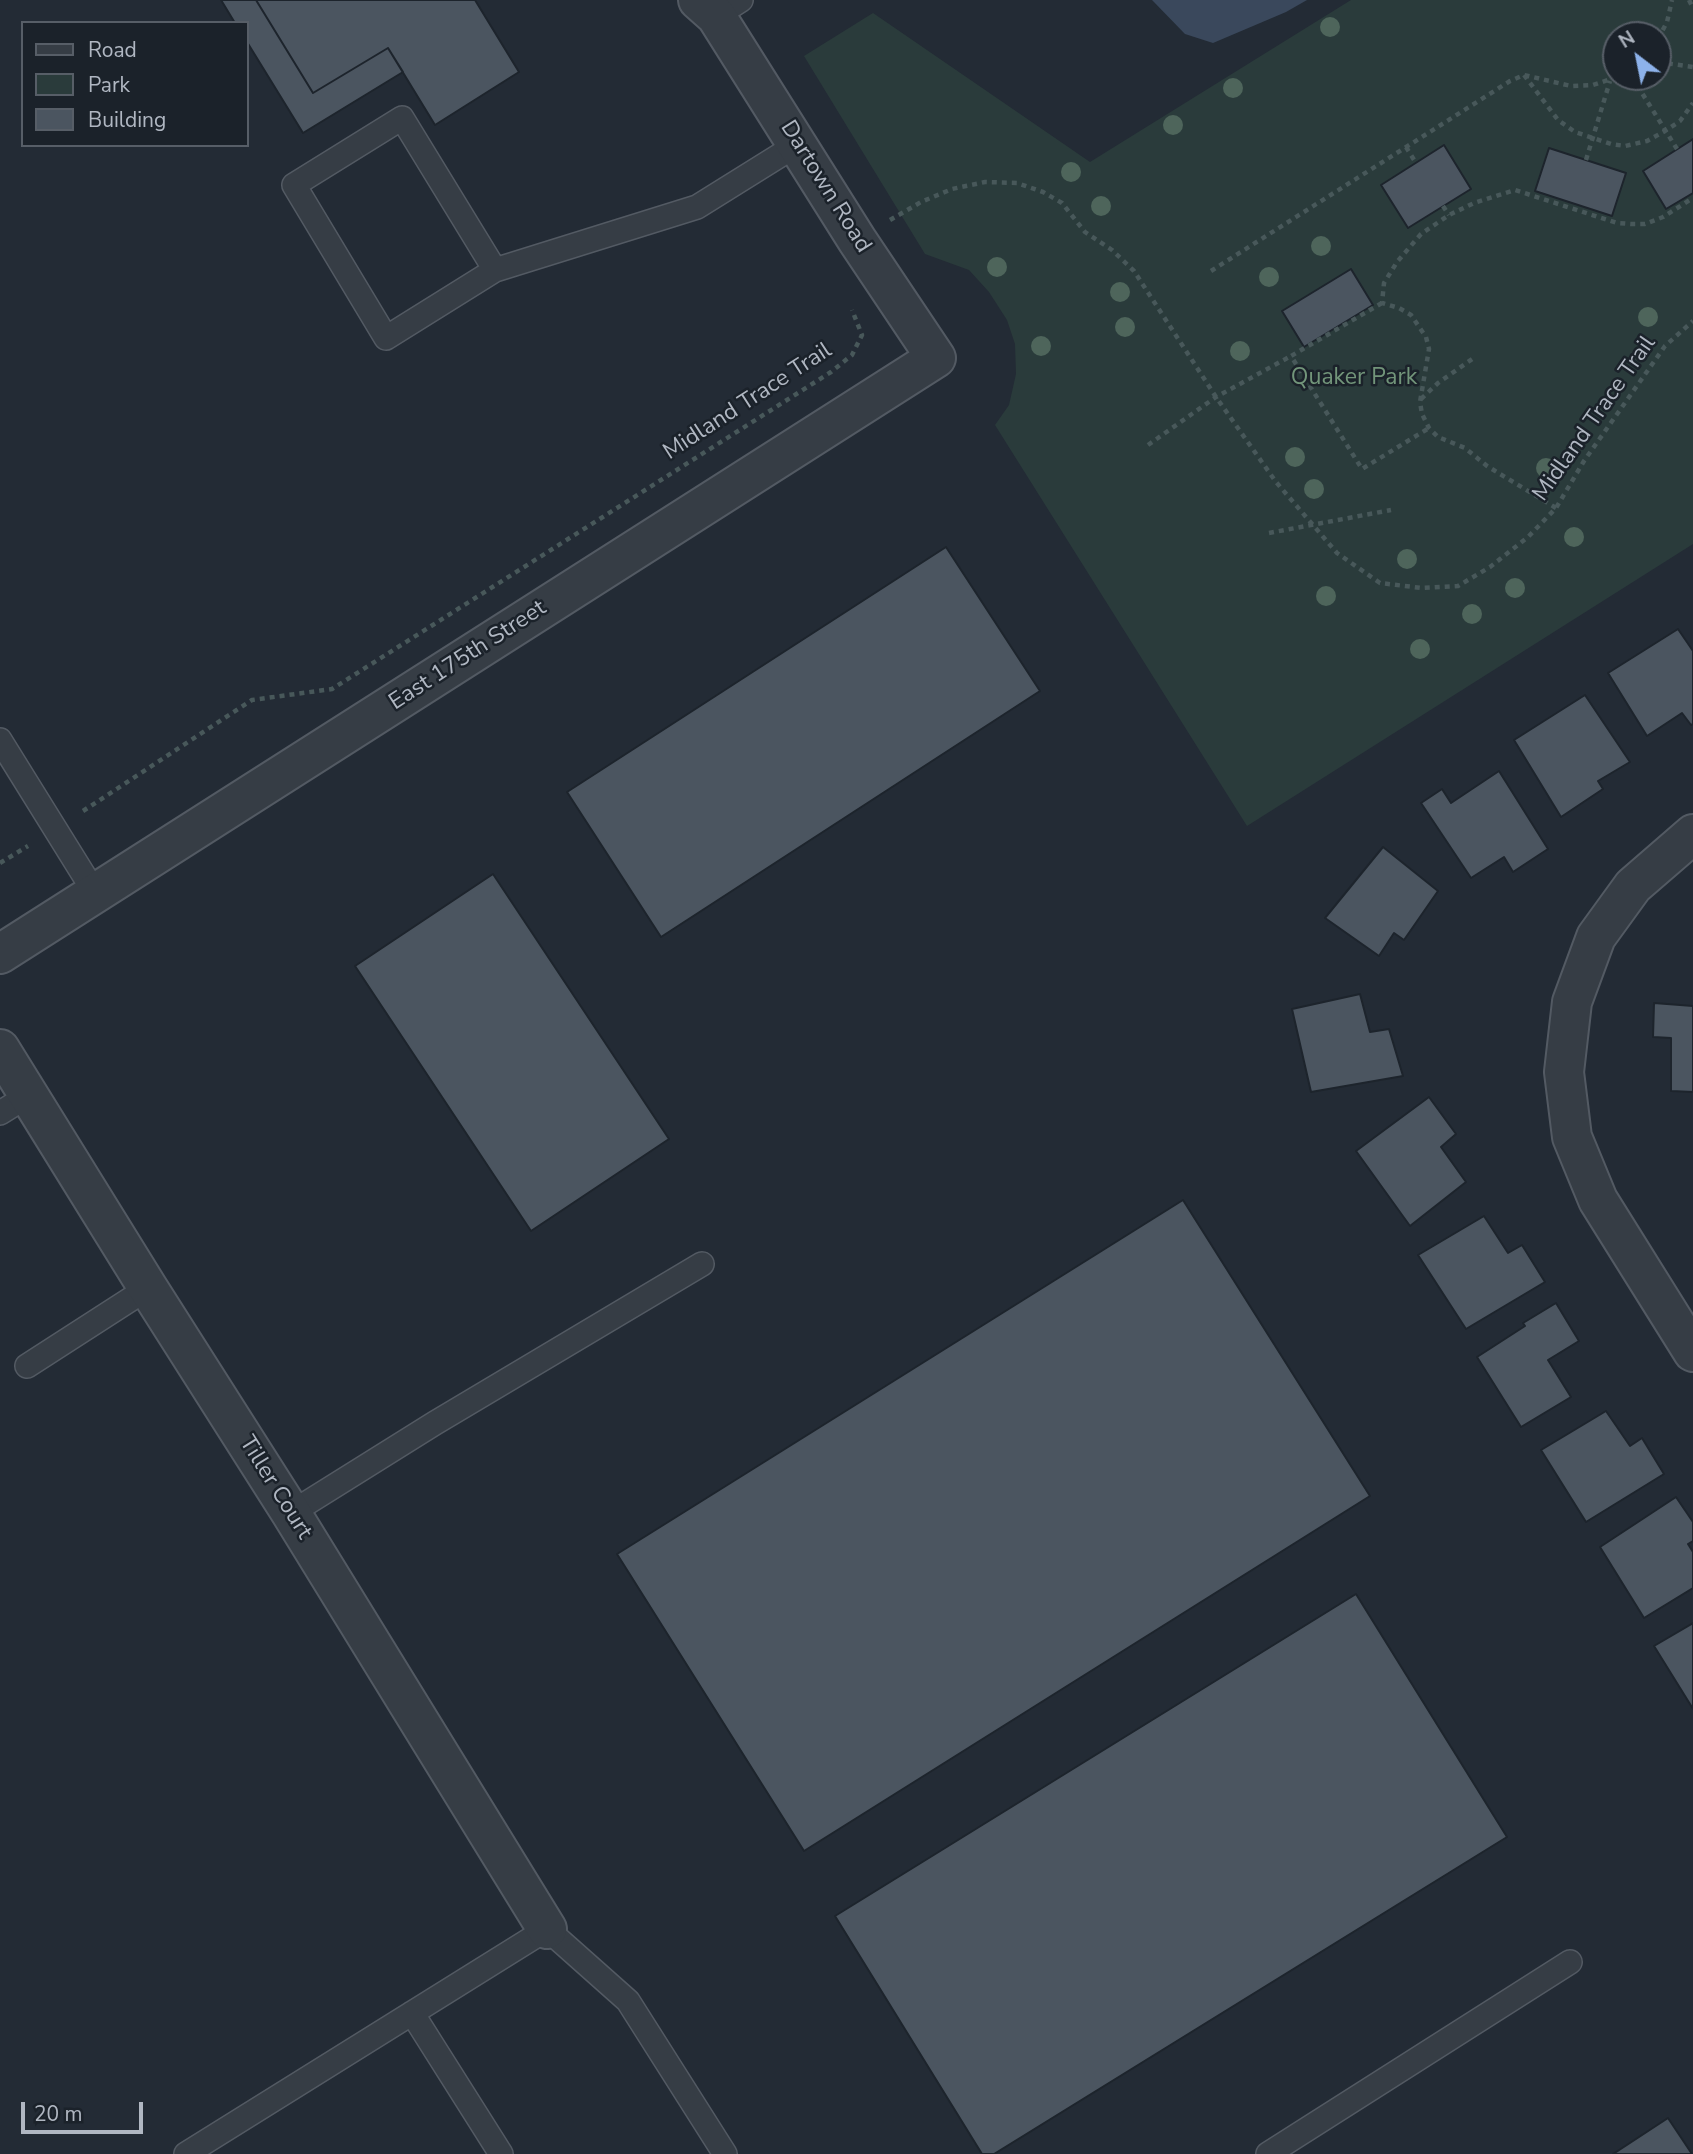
<!DOCTYPE html>
<style>
body{margin:0}
#map{position:relative;width:1693px;height:2154px;overflow:hidden;background:#232b35;font-family:"Nunito Sans",sans-serif}
canvas{display:block}
.legend{position:absolute;left:21px;top:21px;width:228px;height:126px;box-sizing:border-box;background:#1b222a;border:2px solid #575e67;margin:0;padding:9px 12px;list-style:none;font-size:21px;color:#b0b7c2}
.legend li{display:flex;align-items:center;gap:14px;height:35px}
.legend b{width:35px;border:2px solid #575e67}
.north{position:absolute;left:1602px;top:21px;width:70px;height:70px;box-sizing:border-box;background:#1b222a;border:2px solid #575e67;border-radius:50%;rotate:328deg;font-size:19px;font-weight:700;line-height:28px;text-align:center;color:#b0b7c2}
.north::after{content:'';display:block;margin:auto;width:24px;height:32px;background:#8db2ea;clip-path:polygon(50% 0,100% 100%,50% 72%,0 100%)}
.scale{position:absolute;left:21px;top:2102px;width:122px;height:32px;box-sizing:border-box;border:4px solid #b0b7c2;border-top:0;padding-left:9px;font-size:21px;line-height:24px;white-space:nowrap;color:#b0b7c2;-webkit-text-stroke:5px #1b222a;paint-order:stroke}
</style>
<div id="map">
<canvas width="1693" height="2154"></canvas>
<ul class="legend">
<li><b style="height:9px;background:#363d45"></b>Road</li>
<li><b style="height:19px;background:#2a3b3b"></b>Park</li>
<li><b style="height:19px;background:#4b5560"></b>Building</li>
</ul>
<div class="north">N</div>
<div class="scale">20 m</div>
</div>
<script>
const g = document.querySelector('canvas').getContext('2d');
g.lineJoin = 'round';
function fillPath(path, color) { g.fillStyle = color; g.fill(path, 'evenodd'); }
const poly = rows => new Path2D(rows.map(r => 'M' + r).join(''));
function stroke(path, color, width, dash) { g.strokeStyle = color; g.lineWidth = width; g.lineCap = dash ? 'butt' : 'round'; g.setLineDash(dash || []); g.stroke(path); }
function write(font, color, halo, rows, align = 'center') {
  g.font = font + ' "Nunito Sans",sans-serif'; g.lineWidth = 5; g.setLineDash([]); g.textBaseline = 'middle'; g.strokeStyle = halo; g.fillStyle = color; for (const [text, x, y, turn = 0] of rows) {
    g.save(); g.translate(x, y); g.rotate((+turn || 0) * Math.PI / 180); g.textAlign = isNaN(turn) ? turn : align; if (halo) g.strokeText(text, 0, 0); g.fillText(text, 0, 0); g.restore();
  }
}
const green = poly([
 [1351,0,1693,0,1693,544,1247,826,995,425,1009,405,1016,374,1015,344,1007,320,989,292,969,270,925,254,804,56,873,13,1090,162],
 [1616,35,1658,35,1658,77,1616,77]
]);
const water = poly([
 [1152,0,1307,0,1286,12,1213,43,1185,34]
]);
const building = poly([
 [221,0,256,0,313,93,388,48,403,72,303,133,247,42,247,23,235,23,221,0],
 [256,0,475,0,519,72,435,125,388,48,313,93,256,0],
 [1693,139,1693,193,1666,209,1643,171,1693,139],
 [1444,145,1471,189,1408,228,1381,185,1444,145],
 [1549,148,1626,173,1612,216,1535,191,1549,148],
 [1351,269,1373,305,1304,347,1282,311,1351,269],
 [946,547,1040,691,661,937,567,792,946,547],
 [1678,629,1693,651,1693,724,1691,725,1682,713,1647,736,1608,673,1678,629],
 [1585,695,1630,762,1598,781,1603,789,1561,817,1514,740,1585,695],
 [1499,771,1548,849,1513,872,1504,857,1471,878,1421,803,1442,789,1451,803,1499,771],
 [1383,847,1438,891,1404,940,1394,933,1379,956,1325,918,1383,847],
 [493,874,669,1139,531,1231,355,966,493,874],
 [1360,994,1370,1032,1389,1029,1403,1076,1311,1092,1292,1009,1360,994],
 [1654,1003,1693,1006,1693,1092,1671,1091,1671,1038,1653,1037,1654,1003],
 [1429,1097,1456,1134,1441,1147,1466,1182,1410,1226,1356,1151,1429,1097],
 [1183,1200,1370,1496,804,1851,617,1554,1183,1200],
 [1484,1216,1508,1253,1522,1245,1545,1282,1466,1329,1418,1255,1484,1216],
 [1556,1303,1579,1341,1548,1360,1571,1397,1521,1427,1477,1357,1525,1326,1523,1323,1556,1303],
 [1606,1411,1630,1446,1642,1438,1664,1474,1586,1522,1541,1450,1606,1411],
 [1676,1497,1693,1522,1693,1541,1688,1544,1693,1552,1693,1588,1644,1618,1600,1547,1676,1497],
 [1356,1594,1507,1837,994,2154,982,2154,835,1916,1356,1594],
 [1693,1623,1693,1709,1654,1646,1693,1623],
 [1668,2118,1692,2154,1613,2154,1668,2118]
]);
const path = poly([
 [1689,0,1693,8],
 [1658,39,1667,22,1672,0],
 [1658,62,1693,67],
 [1524,75,1558,120,1575,132,1611,144,1625,146,1647,141,1665,131,1680,121,1693,103],
 [1632,77,1677,149],
 [1406,147,1416,163],
 [1586,160,1610,81],
 [1443,206,1449,215],
 [890,220,921,202,952,189,985,182,1017,183,1043,192,1062,203,1085,232,1112,250,1134,271,1216,397,1276,482,1337,553,1380,583,1422,588,1458,586,1490,567,1528,537,1556,508,1584,461,1665,346,1693,321],
 [1211,271,1510,81,1524,75,1571,86,1593,85,1617,77],
 [1382,303,1291,356,1362,469,1429,428],
 [1421,399,1438,383,1475,357],
 [1148,445,1216,397,1291,356],
 [1556,508,1487,466,1465,448,1438,437,1429,428,1422,414,1420,402,1429,349,1426,337,1411,315,1399,308,1382,303,1384,283,1397,262,1421,234,1449,215,1474,203,1515,190,1617,223,1631,224,1645,224,1663,217,1693,198],
 [1269,533,1391,510],
 [83,811,252,700,332,689,831,372,852,355,862,335,852,310],
 [0,863,28,846]
]);
const lane = poly([
 [716,16,741,0],
 [495,270,402,118,294,185,386,338,495,270,697,207,798,144],
 [0,740,95,893],
 [0,1113,29,1095],
 [27,1366,148,1288],
 [291,1513,435,1423,702,1264],
 [412,2013,501,2154],
 [186,2154,547,1929,628,2001,725,2154],
 [1268,2154,1570,1962]
]);
const street = poly([
 [1693,834,1633,886,1596,937,1572,1002,1564,1072,1572,1137,1598,1200,1693,1352],
 [0,954,936,358,857,240,716,16,698,0],
 [0,1049,148,1288,291,1513,547,1929]
]);
const trees = [
 [1330,27],
 [1233,88],
 [1173,125],
 [1071,172],
 [1101,206],
 [1321,246],
 [997,267],
 [1269,277],
 [1120,292],
 [1648,317],
 [1125,327],
 [1041,346],
 [1240,351],
 [1295,457],
 [1546,468],
 [1314,489],
 [1574,537],
 [1407,559],
 [1515,588],
 [1326,596],
 [1472,614],
 [1420,649]
];
const streetNames = [
 ["Dartown Road",825,187,58],
 ["Midland Trace Trail",748,402,-33],
 ["Midland Trace Trail",1595,419,-55],
 ["East 175th Street",468,656,-33],
 ["Tiller Court",275,1488,58]
];
const parkNames = [
 ["Quaker Park",1354,378]
];
fillPath(green, '#2a3b3b');
fillPath(water, '#3a485c');
fillPath(building, '#4b5560');
stroke(building, '#1d242c', 2);
stroke(lane, '#535a63', 26);
stroke(street, '#535a63', 42);
stroke(path, '#48585a', 4.5, [5, 5]);
stroke(lane, '#363d45', 23);
stroke(street, '#363d45', 38);
g.fillStyle = '#4e655b';
for (const [x, y] of trees) { g.beginPath(); g.arc(x, y, 10, 0, 2 * Math.PI); g.fill(); }
write('23px', '#b0b7c2', '#1b222a', streetNames);
write('23px', '#72957a', '#1b222a', parkNames);
</script>
